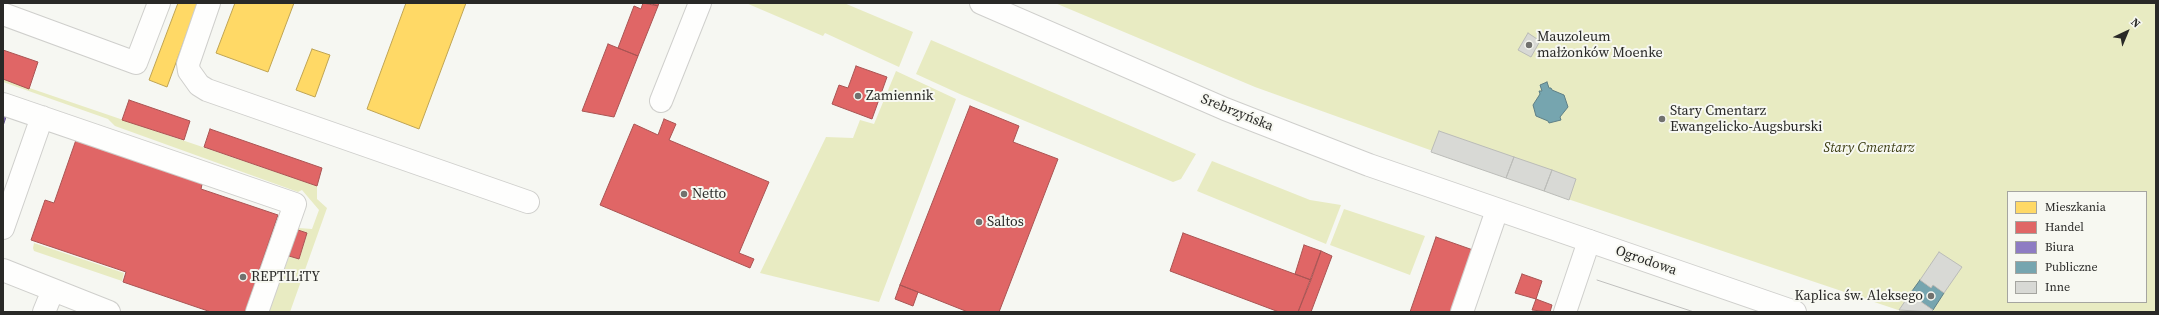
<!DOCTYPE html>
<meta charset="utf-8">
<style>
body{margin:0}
#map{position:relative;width:2159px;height:315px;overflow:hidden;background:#f6f7f2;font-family:"Source Serif 4",serif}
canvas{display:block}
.frame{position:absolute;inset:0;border:4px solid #292927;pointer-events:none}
.legend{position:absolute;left:2007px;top:191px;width:140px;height:112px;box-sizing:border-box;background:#f7f8f1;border:1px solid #a5a5a0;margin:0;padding:5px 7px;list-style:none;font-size:12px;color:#292927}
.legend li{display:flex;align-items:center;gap:8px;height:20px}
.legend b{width:20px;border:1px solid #a5a5a0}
.north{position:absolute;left:2107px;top:12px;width:40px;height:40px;-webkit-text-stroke:3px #f7f8f1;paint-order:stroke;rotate:44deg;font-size:11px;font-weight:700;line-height:16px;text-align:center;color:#292927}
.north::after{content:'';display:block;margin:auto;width:14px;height:18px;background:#292927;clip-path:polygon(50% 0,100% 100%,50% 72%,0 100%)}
</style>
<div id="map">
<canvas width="2159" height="315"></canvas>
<div class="frame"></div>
<ul class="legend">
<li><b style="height:11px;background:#ffd966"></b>Mieszkania</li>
<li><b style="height:11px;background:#e06666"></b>Handel</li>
<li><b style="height:11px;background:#8e7cc3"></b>Biura</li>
<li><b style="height:11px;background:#76a5af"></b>Publiczne</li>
<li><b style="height:11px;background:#d8d9d5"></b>Inne</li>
</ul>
<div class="north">N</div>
</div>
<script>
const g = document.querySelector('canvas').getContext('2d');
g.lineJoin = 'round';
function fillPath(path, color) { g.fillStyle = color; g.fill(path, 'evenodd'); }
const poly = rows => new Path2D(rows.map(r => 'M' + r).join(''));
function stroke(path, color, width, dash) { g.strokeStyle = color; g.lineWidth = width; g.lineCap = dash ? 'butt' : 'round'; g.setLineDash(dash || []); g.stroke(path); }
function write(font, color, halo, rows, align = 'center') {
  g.font = font + ' "Source Serif 4",serif'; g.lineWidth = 4; g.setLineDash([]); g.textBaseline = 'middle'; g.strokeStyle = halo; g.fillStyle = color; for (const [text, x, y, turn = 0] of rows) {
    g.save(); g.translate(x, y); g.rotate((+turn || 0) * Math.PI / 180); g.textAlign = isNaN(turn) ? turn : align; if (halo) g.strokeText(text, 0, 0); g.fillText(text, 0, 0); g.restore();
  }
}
const green = poly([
 [746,3,844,3,913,32,899,67,825,33,823,36],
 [1055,3,2156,3,2156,312,1904,312,1544,191,1255,87],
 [2008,192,2146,192,2146,302,2008,302],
 [931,40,1196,154,1181,179,1173,182,962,95,916,74],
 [896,71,956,99,879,302,760,273,826,137,853,138,860,120,874,124],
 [3,79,317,186,317,199,327,208,290,312,269,312,289,256,299,259,307,234,298,230,299,228,312,229,319,210,302,190,298,192,115,126,108,119,3,82],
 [1212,161,1310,200,1341,205,1326,244,1197,191],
 [1344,209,1425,236,1410,275,1330,245],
 [34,243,124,273,122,281,34,251,33,248]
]);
const homes = poly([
 [178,3,198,3,167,87,149,80,178,3],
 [235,3,294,3,268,72,216,53,235,3],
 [406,3,466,3,419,129,367,109,406,3],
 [312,49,330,55,315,97,296,90,312,49]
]);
const shops = poly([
 [643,3,658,6,638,56,618,48,634,6,641,9,643,3],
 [649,3,659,3,658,6,649,3],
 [608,44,638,56,614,117,582,111,608,44],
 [3,50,38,62,29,89,3,79,3,50],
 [856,66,887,77,872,119,832,104,839,85,848,88,856,66],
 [129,100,190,121,184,140,122,120,129,100],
 [970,106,1019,126,1013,142,1058,159,999,312,968,312,900,285,970,106],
 [664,119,676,124,669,140,769,182,739,253,754,259,750,268,600,205,634,124,658,135,664,119],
 [210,129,322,168,317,186,204,147,210,129],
 [77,137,203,180,201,189,278,215,245,312,211,312,123,282,126,272,31,240,45,200,54,203,77,137],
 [298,230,307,233,299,259,289,256,298,230],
 [1183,233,1311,280,1298,312,1279,312,1170,271,1183,233],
 [1436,237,1473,250,1451,312,1410,312,1436,237],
 [1304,245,1321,251,1311,280,1295,274,1304,245],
 [1321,251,1332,256,1311,312,1298,312,1321,251],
 [1522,274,1542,281,1536,299,1515,293,1522,274],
 [900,285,918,292,913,306,895,299,900,285],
 [1536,299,1552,305,1550,312,1532,310,1536,299]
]);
const offices = poly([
 [3,116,6,117,3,126,3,116]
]);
const public = poly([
 [1547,82,1549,88,1551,88,1552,90,1564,95,1568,107,1560,117,1561,120,1549,123,1548,121,1536,116,1533,105,1540,94,1539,91,1542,91,1540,85,1547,82],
 [1920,280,1931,288,1933,285,1944,293,1933,310,1920,301,1922,298,1912,291,1920,280]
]);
const building = poly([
 [1528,33,1540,41,1531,57,1518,50,1528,33],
 [1439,131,1514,157,1506,178,1431,152,1439,131],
 [1514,157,1552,170,1544,191,1506,178,1514,157],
 [1552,170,1576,179,1569,200,1544,191,1552,170],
 [1939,252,1962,267,1944,293,1933,285,1931,288,1920,280,1939,252],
 [1912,291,1922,298,1920,301,1933,310,1931,312,1899,310,1912,291]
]);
const minor = poly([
 [209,3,188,64,189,71,199,85,207,90,528,202],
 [3,14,136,63,159,3],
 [661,101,700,3],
 [3,104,295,204,257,312],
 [3,228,42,117],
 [3,270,109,312],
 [44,312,53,290],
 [1462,312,1497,210],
 [1565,312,1589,241]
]);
const major = poly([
 [981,3,1225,109,1369,165,1795,312]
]);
const tram = poly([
 [1597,280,1694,312]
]);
const markers = [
 [1529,45,4,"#71716e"],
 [858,96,4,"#71716e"],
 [1662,119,4,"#71716e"],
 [684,194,4,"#71716e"],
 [979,222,4,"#71716e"],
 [243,277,4,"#71716e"],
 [1931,296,4,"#71716e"]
];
const poiNames = [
 ["Mauzoleum",1537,37],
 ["małżonków Moenke",1537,53],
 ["Zamiennik",866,96],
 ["Stary Cmentarz",1670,111],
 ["Ewangelicko-Augsburski",1670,127],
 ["Netto",692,194],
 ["Saltos",987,222],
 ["REPTILiTY",251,277],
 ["Kaplica św. Aleksego",1923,296,"right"]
];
const streetNames = [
 ["Srebrzyńska",1237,113,22],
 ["Ogrodowa",1646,261,19]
];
const parkNames = [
 ["Stary Cmentarz",1869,148]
];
fillPath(green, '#e8ebc2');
fillPath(homes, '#ffd966');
stroke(homes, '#bfa453', 1);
fillPath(shops, '#e06666');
stroke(shops, '#a95453', 1);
fillPath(offices, '#8e7cc3');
stroke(offices, '#706394', 1);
fillPath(public, '#76a5af');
stroke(public, '#5f8086', 1);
fillPath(building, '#d8d9d5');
stroke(building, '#bbbcb8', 1);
stroke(minor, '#cfcfcc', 24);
stroke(major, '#cfcfcc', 24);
stroke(minor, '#fefefd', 22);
stroke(major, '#fefefd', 22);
stroke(tram, '#bfbfbd', 1);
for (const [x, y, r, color] of markers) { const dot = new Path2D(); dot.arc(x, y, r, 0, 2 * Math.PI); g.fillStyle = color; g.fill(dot); stroke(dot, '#f7f8f1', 1.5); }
write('14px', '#292927', '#f7f8f1', poiNames, 'left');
write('14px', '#292927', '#f7f8f1', streetNames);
write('italic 14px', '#3a3b11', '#f7f8f1', parkNames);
</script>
